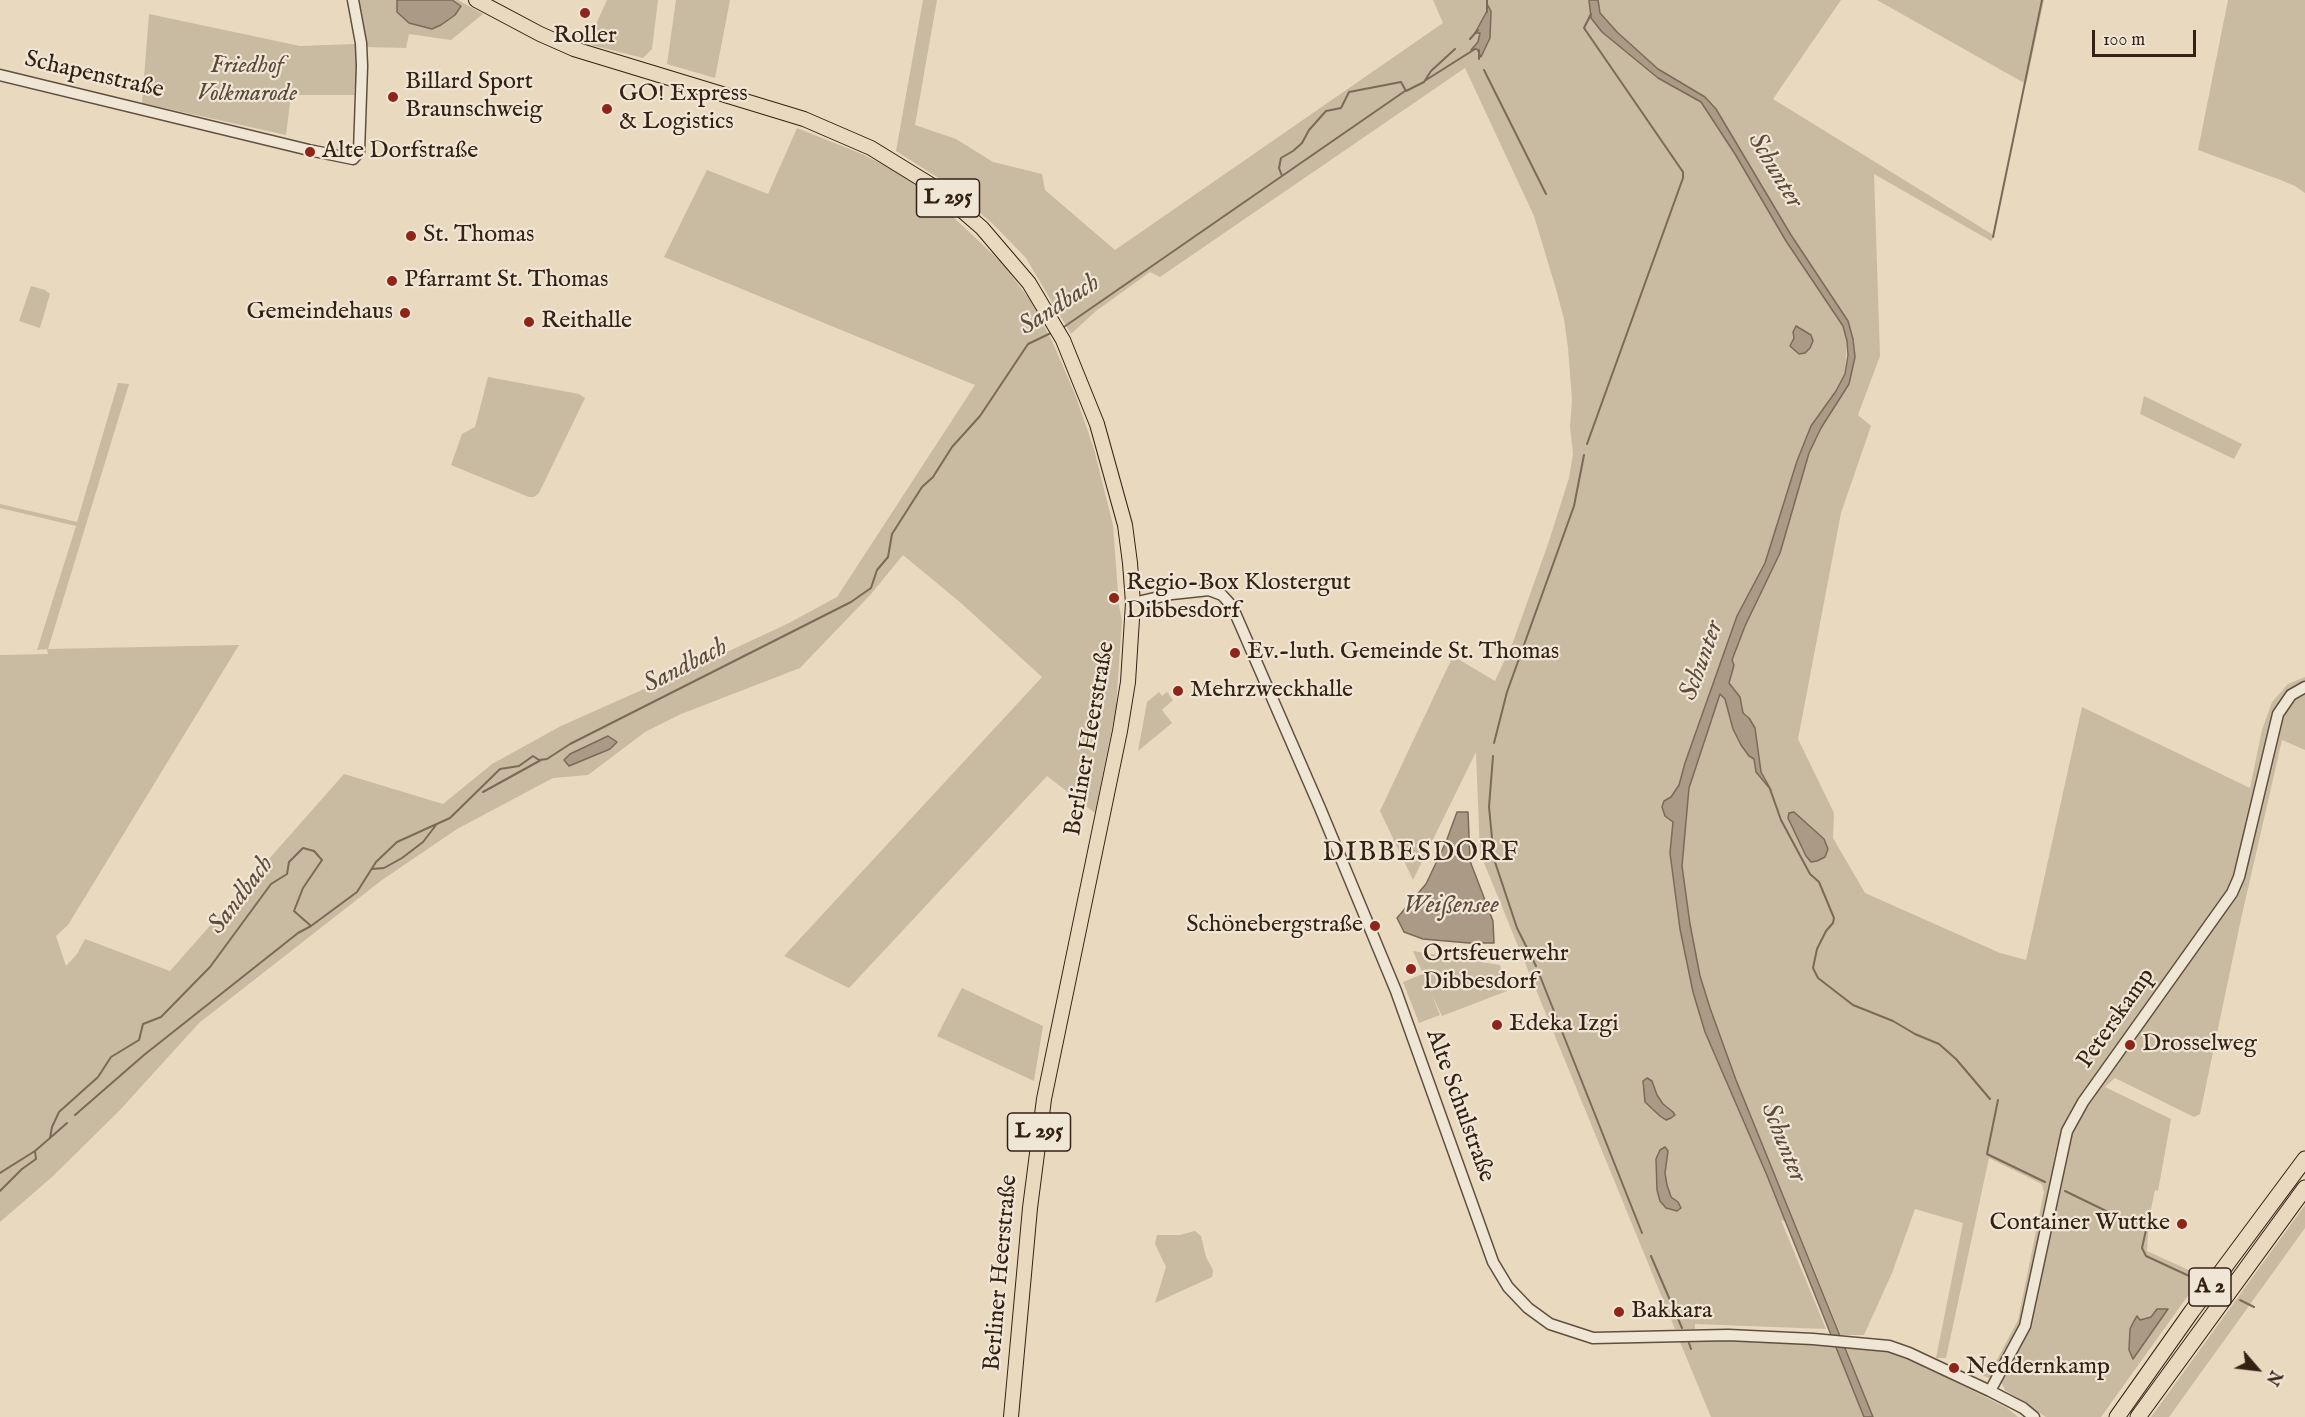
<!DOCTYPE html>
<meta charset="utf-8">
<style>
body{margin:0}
#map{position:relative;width:2305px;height:1417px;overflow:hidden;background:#e8d9bf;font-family:"IM FELL English",serif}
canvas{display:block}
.north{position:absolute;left:2227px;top:1339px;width:60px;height:60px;-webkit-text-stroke:4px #f0e6d5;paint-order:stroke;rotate:118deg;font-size:16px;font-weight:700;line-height:24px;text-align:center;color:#342113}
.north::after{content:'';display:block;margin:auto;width:21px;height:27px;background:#342113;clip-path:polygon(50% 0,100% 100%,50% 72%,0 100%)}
.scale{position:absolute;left:2092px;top:30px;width:104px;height:27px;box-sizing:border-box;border:3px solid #342113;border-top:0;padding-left:8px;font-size:18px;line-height:21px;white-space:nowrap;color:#342113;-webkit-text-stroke:4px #f0e6d5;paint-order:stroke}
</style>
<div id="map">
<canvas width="2305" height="1417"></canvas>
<div class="north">N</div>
<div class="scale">100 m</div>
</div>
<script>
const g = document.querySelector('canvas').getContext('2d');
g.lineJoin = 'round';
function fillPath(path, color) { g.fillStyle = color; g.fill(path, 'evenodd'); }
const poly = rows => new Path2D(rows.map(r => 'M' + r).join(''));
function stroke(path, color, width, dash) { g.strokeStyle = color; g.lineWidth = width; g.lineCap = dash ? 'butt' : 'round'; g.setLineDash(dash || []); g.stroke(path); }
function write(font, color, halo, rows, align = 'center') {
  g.font = font + ' "IM FELL English",serif'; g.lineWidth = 4.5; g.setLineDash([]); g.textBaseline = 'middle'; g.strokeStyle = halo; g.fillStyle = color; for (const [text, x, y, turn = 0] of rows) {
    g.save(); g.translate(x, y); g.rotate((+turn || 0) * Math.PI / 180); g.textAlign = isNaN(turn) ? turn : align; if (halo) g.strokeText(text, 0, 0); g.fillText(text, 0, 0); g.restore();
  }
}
const green = poly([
 [356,0,397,0,397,12,455,15,461,6,452,0,458,0,483,14,451,40,409,34,406,48,365,47],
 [607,0,658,0,652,49,643,58,587,44],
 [676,0,730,0,715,78,667,64],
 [923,0,937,0,915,125,956,139,993,162,1042,174,1045,190,1115,250,1443,23,1433,0,1589,0,1591,18,1658,78,1701,102,1735,154,1786,241,1843,326,1847,341,1845,374,1836,391,1811,426,1797,461,1765,563,1737,616,1685,763,1679,785,1671,797,1664,801,1673,822,1670,853,1680,929,1693,992,1705,1032,1766,1173,1786,1222,1781,1220,1826,1329,1695,1324,1695,1329,1675,1329,1480,853,1476,752,1413,880,1380,811,1453,656,1495,681,1513,642,1549,541,1569,478,1573,454,1570,427,1572,400,1568,348,1564,319,1556,289,1534,216,1465,68,1160,277,1150,272,1096,311,1071,334,1026,258,993,224,940,179,896,151],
 [1598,0,1841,0,1773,99,1995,236,1991,241,1874,174,1880,356,1858,415,1871,426,1841,513,1798,739,1834,813,1833,838,1865,893,2000,953,2026,960,2082,707,2250,788,2262,730,2272,702,2288,684,2305,677,2305,750,2282,740,2241,919,2200,1114,2194,1117,2115,1078,2105,1087,2171,1119,2158,1191,2155,1190,2149,1219,2147,1251,2202,1276,2101,1417,2046,1417,2005,1390,2002,1384,1982,1375,1991,1371,2018,1320,2044,1192,2042,1184,1989,1158,1946,1358,1936,1358,1963,1223,1915,1209,1892,1273,1864,1335,1841,1335,1736,1080,1710,1008,1700,976,1690,924,1682,866,1689,788,1720,693,1725,699,1733,729,1741,745,1749,756,1754,759,1756,772,1769,787,1761,772,1755,728,1749,718,1743,713,1742,704,1729,683,1734,665,1732,660,1745,626,1780,553,1809,453,1821,428,1849,384,1848,321,1791,235,1716,109,1704,97,1658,69,1617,32,1600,13],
 [1877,0,2044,0,2026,84],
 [2228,0,2305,0,2305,193,2295,186,2278,179,2198,150],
 [149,14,300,46,355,44,357,69,354,95,291,95,286,135,142,103],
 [797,128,862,154,897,172,930,195,1002,263,1030,300,1052,341,1075,394,1094,449,1113,525,1119,606,1122,620,1116,708,1095,813,1047,776,849,988,784,956,1042,677,961,603,903,555,871,594,800,668,681,714,645,732,588,775,553,778,457,829,382,880,199,1023,120,1110,52,1177,0,1222,0,655,48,654,47,649,37,650,76,526,0,508,0,504,77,522,118,383,129,384,48,649,239,645,68,925,56,936,66,966,77,954,85,939,170,971,344,774,443,804,492,764,561,726,727,652,789,623,837,597,975,385,664,257,707,170,768,194],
 [31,286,45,290,50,294,40,328,19,321],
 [488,377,579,394,585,398,539,493,534,497,529,497,451,465,462,434,475,427],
 [2144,396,2242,444,2234,459,2140,414],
 [1159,692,1162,696,1167,692,1173,700,1162,710,1172,723,1138,751,1147,702],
 [1413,951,1500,965,1507,991,1442,1016,1431,993,1440,1015,1419,1023,1403,982,1423,974],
 [962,988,1043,1026,1034,1081,937,1036],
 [2305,1205,2305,1228,2169,1417,2151,1417],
 [1195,1231,1201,1236,1206,1257,1213,1270,1212,1277,1155,1303,1166,1267,1155,1244,1157,1235,1180,1235],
 [1706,1339,1837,1346,1864,1417,1711,1417,1680,1342],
 [1846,1348,1885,1350,1912,1360,2007,1408,2018,1417,1873,1417]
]);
const water = poly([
 [397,0,452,0,461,6,455,15,441,25,432,29,409,23,397,12,397,0],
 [1589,0,1598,0,1600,13,1617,32,1658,69,1705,97,1716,109,1791,235,1848,321,1853,339,1855,357,1849,384,1821,428,1809,453,1780,553,1745,626,1732,660,1734,665,1729,683,1740,697,1743,713,1749,718,1755,728,1761,772,1771,790,1756,772,1754,759,1749,756,1741,745,1733,729,1725,699,1720,694,1689,788,1682,866,1690,924,1700,976,1710,1008,1736,1080,1873,1417,1864,1417,1766,1173,1705,1032,1693,992,1680,929,1670,853,1673,822,1665,816,1662,807,1664,801,1671,797,1679,785,1685,763,1737,616,1765,563,1797,461,1811,426,1836,391,1845,374,1848,355,1847,341,1843,326,1786,241,1735,154,1701,102,1658,78,1602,32,1591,18,1589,0],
 [1487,4,1491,11,1490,38,1481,57,1477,49,1471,50,1478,42,1480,33,1475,33,1487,11,1487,4],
 [1796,326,1811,335,1813,341,1810,348,1805,353,1799,354,1790,346,1794,338,1793,332,1796,326],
 [608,736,617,742,610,749,569,766,564,760,570,754,608,736],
 [1457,812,1468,812,1470,861,1493,921,1494,943,1469,943,1423,939,1404,932,1397,918,1426,884,1446,842,1457,812],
 [1794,812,1824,839,1828,849,1825,857,1817,861,1811,862,1806,856,1788,818,1789,813,1794,812],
 [1647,1078,1652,1081,1657,1095,1663,1104,1673,1112,1675,1115,1671,1118,1666,1120,1660,1116,1645,1102,1643,1081,1647,1078],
 [1665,1147,1668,1151,1665,1173,1667,1185,1671,1197,1678,1202,1681,1208,1677,1211,1666,1208,1660,1201,1657,1190,1656,1159,1660,1150,1665,1147],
 [2157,1309,2168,1309,2133,1359,2129,1350,2130,1329,2134,1321,2137,1316,2140,1320,2151,1317,2157,1309]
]);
const stream = poly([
 [1487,12,1487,0],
 [1470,39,1478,30],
 [1479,50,1479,59],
 [1484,70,1546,194],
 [1426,80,1475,49],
 [1282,176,1405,91],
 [1993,237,2042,0],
 [1061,329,1282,176,1279,168,1281,158,1293,151,1302,143,1309,130,1326,111,1341,108,1349,92,1401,82,1406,91,1424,82,1431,71,1455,49],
 [1587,444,1683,178,1683,172,1584,28,1591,14],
 [1494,743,1507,692,1574,506,1584,455],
 [1493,756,1489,807,1494,859,1517,928,1536,966],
 [1770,789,1781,820,1810,874,1819,882,1834,918,1833,923,1826,931,1817,949,1813,968,1818,978,1853,1005,1893,1021,1915,1034,1939,1044,1956,1059,1990,1099],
 [483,792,541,760],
 [372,869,384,868,402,858,423,842,436,825],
 [1540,976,1642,1233],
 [1998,1100,1987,1154,2045,1182],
 [75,1115,144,1055,298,933,311,926],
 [50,1138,67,1123],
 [0,1173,35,1151],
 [0,1191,22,1169,36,1159,35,1151,50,1138,52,1127,59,1112,98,1077,111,1057,139,1040,143,1024,161,1017,210,967,271,884,287,874,289,862,303,848,314,851,322,860,303,888,294,911,311,926,357,892,376,862,397,842,450,818,500,769,519,766,533,756,539,760,547,759,570,744,851,602,871,588,877,570,888,557,892,534,922,487,933,477,952,447,980,416,1028,344,1053,332],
 [2065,1191,2137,1226],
 [2146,1230,2142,1248,2146,1256,2200,1281],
 [1651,1256,1682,1328],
 [2240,1300,2254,1307],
 [1689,1343,1691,1349]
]);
const tertiary = poly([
 [0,75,309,150,353,159,359,152,362,66,361,43,353,0],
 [1133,603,1172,594,1209,590,1222,595,1232,606,1320,808,1396,991,1493,1262,1508,1287,1528,1308,1550,1324,1593,1338,1728,1335,1813,1339,1889,1346,1909,1353,1990,1391,2023,1408,2034,1417],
 [1990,1391,2025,1326,2067,1131,2083,1102,2232,893,2239,877,2278,714,2291,695,2305,687]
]);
const primary = poly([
 [476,0,540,34,574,49,804,119,871,148,936,188,982,228,1029,283,1063,340,1097,424,1125,525,1130,563,1133,603,1128,682,1120,731,1044,1099,1030,1208,1011,1417]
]);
const motorway = poly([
 [2117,1417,2192,1311,2305,1159],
 [2138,1417,2305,1188]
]);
const markers = [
 [585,13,6,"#8f2418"],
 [393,97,6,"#8f2418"],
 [607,109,6,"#8f2418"],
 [310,152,6,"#8f2418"],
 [411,236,6,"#8f2418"],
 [392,281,6,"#8f2418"],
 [405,313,6,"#8f2418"],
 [529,322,6,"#8f2418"],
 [1114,598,6,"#8f2418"],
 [1235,653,6,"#8f2418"],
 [1178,691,6,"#8f2418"],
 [1375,926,6,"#8f2418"],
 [1411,969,6,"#8f2418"],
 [1497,1025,6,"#8f2418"],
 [2130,1045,6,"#8f2418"],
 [2182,1224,6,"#8f2418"],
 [1619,1312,6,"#8f2418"],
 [1954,1368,6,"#8f2418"]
];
const shields = [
 [948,198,63],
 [1039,1132,63],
 [2210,1287,42]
];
const shieldNames = [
 ["L 295",948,198],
 ["L 295",1039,1132],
 ["A 2",2210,1287]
];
const poiNames = [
 ["Roller",585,37,"center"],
 ["Billard Sport",405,83],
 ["Braunschweig",405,111],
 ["GO! Express",619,95],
 ["& Logistics",619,123],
 ["Alte Dorfstraße",322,152],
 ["St. Thomas",423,236],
 ["Pfarramt St. Thomas",404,281],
 ["Gemeindehaus",393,313,"right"],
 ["Reithalle",541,322],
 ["Regio-Box Klostergut",1126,584],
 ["Dibbesdorf",1126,612],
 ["Ev.-luth. Gemeinde St. Thomas",1247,653],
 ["Mehrzweckhalle",1190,691],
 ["Schönebergstraße",1363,926,"right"],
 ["Ortsfeuerwehr",1423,955],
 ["Dibbesdorf",1423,983],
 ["Edeka Izgi",1509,1025],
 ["Drosselweg",2142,1045],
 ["Container Wuttke",2170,1224,"right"],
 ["Bakkara",1631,1312],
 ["Neddernkamp",1966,1368]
];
const parkNames = [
 ["Friedhof",247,67],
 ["Volkmarode",247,95]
];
const streetNames = [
 ["Schapenstraße",94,76,13],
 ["Berliner Heerstraße",1091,739,-80],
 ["Peterskamp",2117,1019,-55],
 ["Alte Schulstraße",1459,1106,70],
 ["Berliner Heerstraße",1002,1273,-85]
];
const waterNames = [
 ["Schunter",1774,171,59],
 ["Sandbach",1060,306,-33],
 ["Schunter",1703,661,-70],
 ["Sandbach",686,667,-27],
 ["Sandbach",242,896,-53],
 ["Weißensee",1451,907],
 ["Schunter",1782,1143,68]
];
const quarterNames = [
 ["DIBBESDORF",1421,854]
];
fillPath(green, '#c9baa2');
fillPath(water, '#ab9a85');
stroke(water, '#7b6a57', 1.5);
stroke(stream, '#7b6a57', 2);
stroke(tertiary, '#614f3e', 13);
stroke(primary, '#342113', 16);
stroke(motorway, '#342113', 17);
stroke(tertiary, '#f0e6d5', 10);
stroke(primary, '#e8d9bf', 14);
stroke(motorway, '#e8d9bf', 15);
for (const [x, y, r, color] of markers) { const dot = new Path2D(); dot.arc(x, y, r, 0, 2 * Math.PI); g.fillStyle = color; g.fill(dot); stroke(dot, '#f0e6d5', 2); }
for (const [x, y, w] of shields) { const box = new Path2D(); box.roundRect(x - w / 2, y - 19, w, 38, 4.5); g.fillStyle = '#f0e6d5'; g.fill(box); stroke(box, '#342113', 1.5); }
write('bold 22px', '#342113', null, shieldNames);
write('24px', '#342113', '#f0e6d5', poiNames, 'left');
write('italic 24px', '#594737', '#f0e6d5', parkNames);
write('24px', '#342113', '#f0e6d5', streetNames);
write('italic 26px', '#5e4b3b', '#f0e6d5', waterNames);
g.letterSpacing = '1.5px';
write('27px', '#342113', '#f0e6d5', quarterNames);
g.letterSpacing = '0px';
</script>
